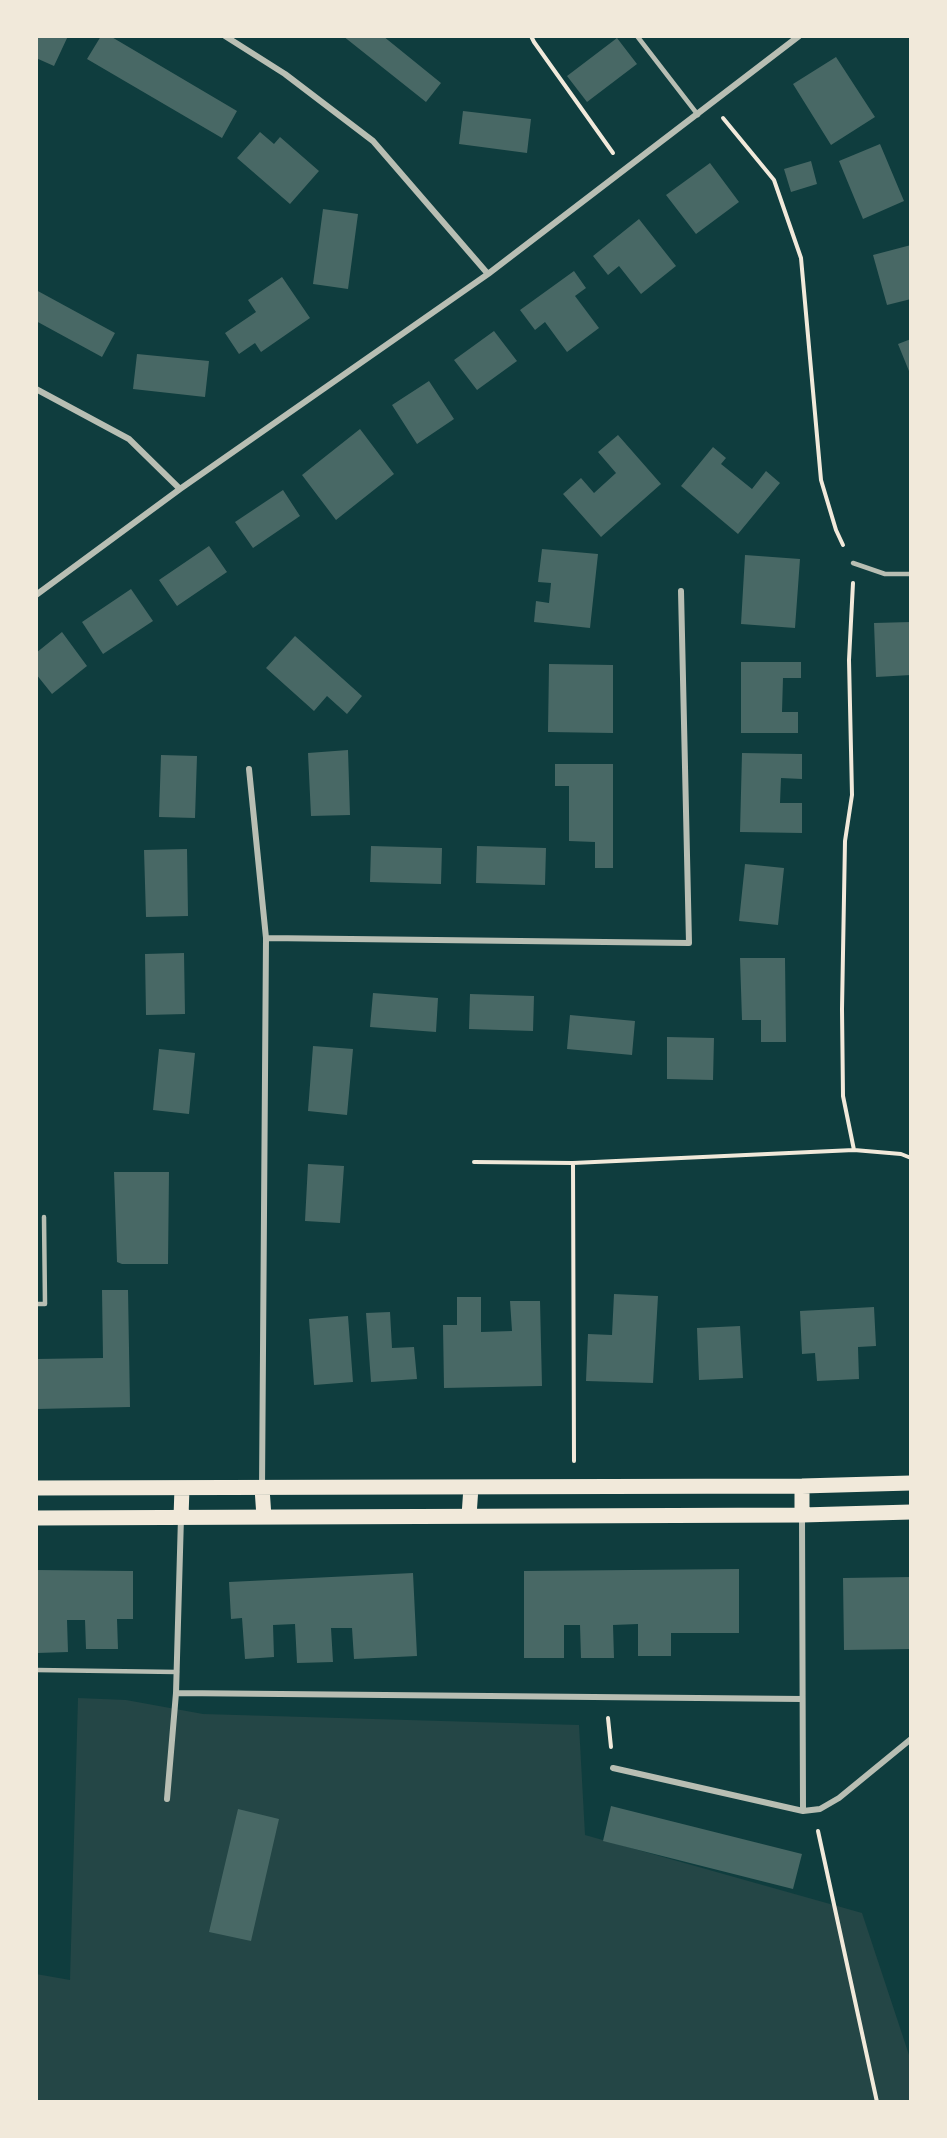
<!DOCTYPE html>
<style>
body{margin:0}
#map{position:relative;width:947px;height:2138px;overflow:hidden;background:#0f3d3e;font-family:Poppins,sans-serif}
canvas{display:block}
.frame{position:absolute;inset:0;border:38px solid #f1e9da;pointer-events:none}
</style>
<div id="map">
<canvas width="947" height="2138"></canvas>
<div class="frame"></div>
</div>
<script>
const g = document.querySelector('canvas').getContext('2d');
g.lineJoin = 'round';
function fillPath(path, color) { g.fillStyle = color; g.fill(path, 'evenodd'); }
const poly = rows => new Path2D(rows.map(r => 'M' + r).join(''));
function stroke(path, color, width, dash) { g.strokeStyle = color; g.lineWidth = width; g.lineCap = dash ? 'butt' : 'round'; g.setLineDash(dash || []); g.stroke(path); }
const green = poly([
 [78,1698,126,1700,203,1714,579,1725,585,1835,862,1913,911,2061,911,2102,36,2102,36,1974,70,1980]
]);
const building = poly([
 [36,36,68,36,54,66,36,58],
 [101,36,110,36,237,111,222,138,87,59],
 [343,36,383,36,441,83,426,102],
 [617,38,637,64,587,102,567,76],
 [836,57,875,117,831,145,793,84],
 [463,111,531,119,527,153,459,144],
 [260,132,274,144,280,137,319,171,290,204,237,158],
 [880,144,904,201,863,219,839,161],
 [811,161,817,184,791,192,784,169],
 [710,163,739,202,696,234,666,195],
 [323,209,358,214,348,289,313,284],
 [639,219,676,266,641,294,619,266,608,275,593,256],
 [911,245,911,299,887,305,873,255],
 [574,271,586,288,575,296,599,328,567,352,545,322,535,330,520,310],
 [282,277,310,318,261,352,255,343,239,354,225,333,256,312,248,300],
 [36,290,115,333,102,357,36,321],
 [494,331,517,361,477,390,454,360],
 [911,339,911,376,898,344],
 [137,354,209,361,205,397,133,389],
 [429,381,454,419,417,444,392,405],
 [360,429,394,474,336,520,302,475],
 [618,435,661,484,601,537,563,494,581,478,594,493,616,473,598,452],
 [713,447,726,458,721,464,752,489,766,471,780,483,738,534,681,486],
 [283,490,300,516,253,548,235,522],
 [209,546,227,572,177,606,159,580],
 [542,549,598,554,590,628,534,622,536,601,549,603,551,583,538,582],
 [745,555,800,559,795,628,741,624],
 [131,589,153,621,103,654,82,622],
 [911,622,911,675,876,677,874,623],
 [62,632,87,666,52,694,36,674,36,653],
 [295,636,362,696,347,714,327,696,314,711,266,668],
 [741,662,801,662,801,678,783,678,782,712,798,712,798,733,741,733],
 [549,664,613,665,613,733,548,732],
 [348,750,350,815,311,816,308,753],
 [742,753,802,754,802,779,781,778,780,803,802,803,802,833,740,832],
 [161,755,197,756,195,818,159,817],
 [555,764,613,764,613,868,595,868,595,842,569,841,569,786,555,786],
 [371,846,442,848,441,884,370,882],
 [477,846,546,848,545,885,476,883],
 [187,849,188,916,146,917,144,850],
 [745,864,784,868,778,925,739,921],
 [184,953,185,1014,146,1015,145,954],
 [740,958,785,958,786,1042,761,1042,761,1020,742,1020],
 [373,993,438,998,436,1032,370,1027],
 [470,994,534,996,533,1031,469,1029],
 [570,1015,635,1021,632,1055,567,1049],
 [667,1037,714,1038,713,1080,667,1079],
 [313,1046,353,1049,347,1115,308,1111],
 [159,1049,195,1053,189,1114,153,1110],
 [308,1164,344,1166,340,1223,305,1221],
 [114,1172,169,1172,168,1264,122,1264,117,1262],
 [102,1290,128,1290,130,1407,36,1409,36,1359,103,1358],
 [614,1294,658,1296,653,1383,586,1381,588,1334,612,1335],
 [457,1297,481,1297,481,1332,512,1331,510,1301,540,1301,542,1386,444,1388,443,1325,457,1325],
 [874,1307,876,1346,858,1347,859,1379,817,1381,815,1353,802,1354,800,1311],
 [390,1312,392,1348,414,1347,417,1379,371,1382,366,1313],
 [348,1316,353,1382,314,1385,309,1319],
 [740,1326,743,1378,699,1380,697,1328],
 [739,1569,739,1633,671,1633,671,1656,638,1656,638,1624,613,1625,614,1658,581,1658,580,1625,564,1625,564,1658,524,1658,524,1571],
 [36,1570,133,1571,133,1619,117,1619,118,1649,86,1649,85,1620,67,1620,68,1652,37,1653],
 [413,1573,417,1656,354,1659,352,1628,331,1628,333,1662,297,1663,295,1624,273,1625,274,1657,245,1659,242,1618,231,1619,229,1582],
 [911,1577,911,1649,844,1650,843,1578],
 [611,1806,802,1854,793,1889,603,1841],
 [238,1809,279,1819,251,1941,209,1932]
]);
const path = poly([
 [531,36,534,42,613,153],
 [723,118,774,180,801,258,821,480,836,530,843,545],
 [853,583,849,660,852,795,845,841,842,1009,843,1096,854,1150],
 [474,1162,573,1163,854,1150,901,1154,911,1158],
 [573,1163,574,1461],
 [608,1718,611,1747],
 [818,1831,877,2102]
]);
const service = poly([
 [637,36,698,115],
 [853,563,885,574,911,574],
 [36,1304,45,1304,44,1217],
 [36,1670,177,1672]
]);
const minor = poly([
 [225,36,285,74,373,141,488,274],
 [36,389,129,439,180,489],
 [36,595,180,489,488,274,799,36],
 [249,769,266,938,262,1488],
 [266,938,689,943,681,591],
 [181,1517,176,1693,802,1699],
 [613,1768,803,1811,802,1516],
 [167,1799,176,1693],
 [803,1811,820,1809,839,1798,911,1739]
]);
const primary = poly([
 [36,1488,802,1486,911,1483],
 [262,1488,264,1517],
 [802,1515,802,1486],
 [469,1516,471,1487],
 [181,1517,182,1488],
 [36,1518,802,1515,911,1512]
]);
fillPath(green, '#244646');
fillPath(building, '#486865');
stroke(path, '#f1e9da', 4);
stroke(service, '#b8beb3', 4.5);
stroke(minor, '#b8beb3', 6);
stroke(primary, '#f1e9da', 15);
</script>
